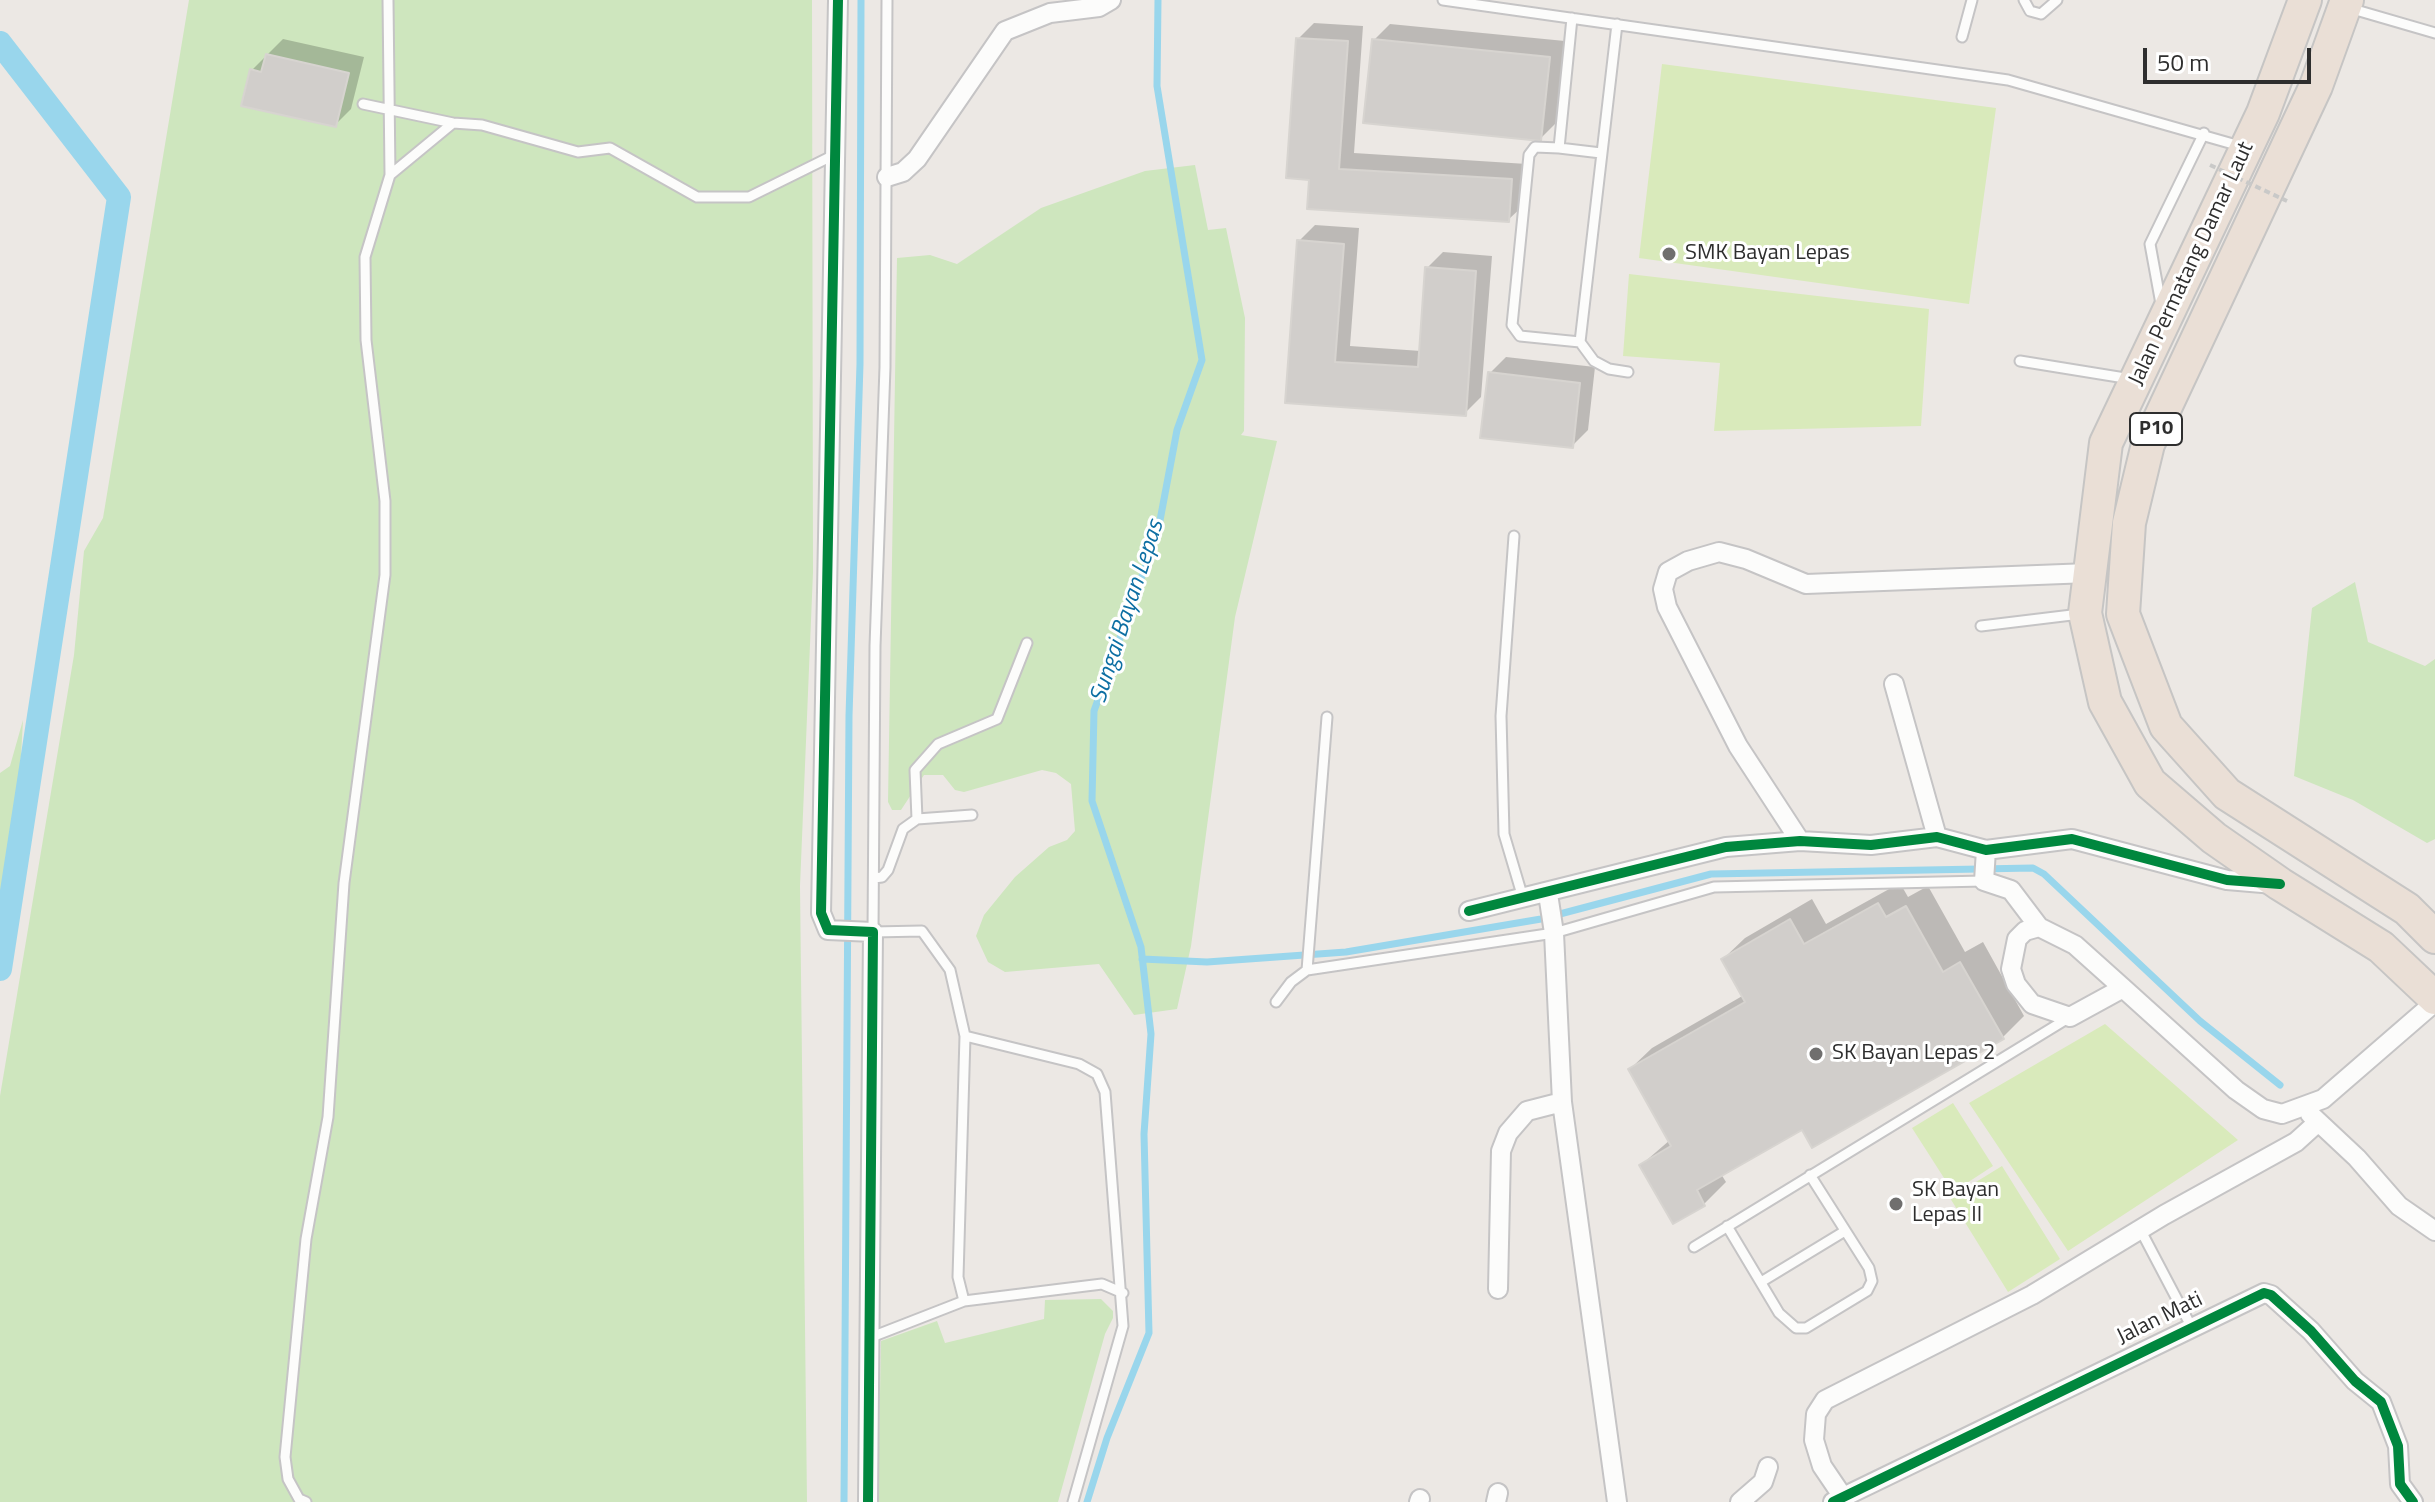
<!DOCTYPE html>
<style>
body{margin:0}
#map{position:relative;width:2435px;height:1502px;overflow:hidden;background:#ece8e4;font-family:"Titillium Web",sans-serif}
canvas{display:block}
.scale{position:absolute;left:2143px;top:48px;width:168px;height:36px;box-sizing:border-box;border:4px solid #2e2e2e;border-top:0;padding-left:10px;font-size:24px;line-height:28px;white-space:nowrap;color:#2e2e2e;-webkit-text-stroke:6px #fff;paint-order:stroke}
</style>
<div id="map">
<canvas width="2435" height="1502"></canvas>
<div class="scale">50 m</div>
</div>
<script>
const g = document.querySelector('canvas').getContext('2d');
g.lineJoin = 'round';
function fillPath(path, color) { g.fillStyle = color; g.fill(path, 'evenodd'); }
const poly = rows => new Path2D(rows.map(r => 'M' + r).join(''));
function stroke(path, color, width, dash) { g.strokeStyle = color; g.lineWidth = width; g.lineCap = dash ? 'butt' : 'round'; g.setLineDash(dash || []); g.stroke(path); }
function write(font, color, halo, rows, align = 'center') {
  g.font = font + ' "Titillium Web",sans-serif'; g.lineWidth = 6; g.setLineDash([]); g.textBaseline = 'middle'; g.strokeStyle = halo; g.fillStyle = color; for (const [text, x, y, turn = 0] of rows) {
    g.save(); g.translate(x, y); g.rotate((+turn || 0) * Math.PI / 180); g.textAlign = isNaN(turn) ? turn : align; if (halo) g.strokeText(text, 0, 0); g.fillText(text, 0, 0); g.restore();
  }
}
const green = poly([
 [189,0,812,0,813,572,800,886,807,1502,0,1502,0,1096,74,655,84,551,103,518],
 [1195,165,1208,230,1226,228,1245,318,1244,431,1241,435,1277,441,1235,617,1191,946,1177,1009,1134,1015,1099,964,1005,972,988,962,976,936,984,915,1015,877,1049,847,1067,840,1075,831,1071,784,1056,773,1042,770,964,792,955,790,943,775,924,775,901,810,892,810,888,802,897,258,930,255,957,264,1041,208,1145,171],
 [2355,582,2368,642,2425,666,2435,659,2435,839,2427,843,2353,800,2294,776,2312,608],
 [23,720,19,793,0,901,0,773,10,766],
 [1101,1299,1113,1311,1113,1318,1105,1334,1058,1502,878,1502,881,1341,937,1321,945,1343,1044,1319,1045,1300]
]);
const pitch = poly([
 [1662,64,1996,108,1969,304,1639,258],
 [1629,274,1929,309,1921,426,1714,431,1720,363,1623,356],
 [2105,1024,2238,1140,2068,1251,1969,1103],
 [1953,1103,1993,1166,1953,1192,1912,1128],
 [2002,1166,2060,1259,2008,1292,1950,1198]
]);
const shadow = poly([
 [1314,23,1363,26,1354,153,1527,164,1525,204,1508,220,1311,178,1298,39],
 [1390,24,1565,41,1556,123,1540,139,1374,40],
 [283,39,364,57,351,109,335,125,252,70],
 [1315,225,1359,228,1350,346,1421,351,1427,268,1443,252,1492,256,1481,397,1465,413,1287,401,1299,241],
 [1506,357,1595,367,1588,430,1572,446,1490,373],
 [1900,883,1908,897,1928,886,1965,952,1983,942,2024,1016,2003,1037,1803,1128,1721,1174,1726,1182,1704,1204,1674,1222,1641,1165,1670,1140,1630,1069,1652,1048,1744,995,1723,959,1745,938,1812,899,1826,924]
]);
const stream = poly([
 [1142,959,1207,962,1346,952,1541,919,1711,874,2033,868,2044,874,2200,1021,2280,1085],
 [844,1502,849,716,860,364,861,0],
 [1087,1502,1107,1438,1149,1333,1144,1134,1151,1034,1141,947,1092,801,1094,711,1158,531,1177,430,1202,360,1157,86,1158,0]
]);
const canal = poly([
 [0,43,119,197,0,969]
]);
const building = poly([
 [1296,38,1348,41,1339,169,1512,179,1509,222,1307,209,1309,180,1286,178,1296,38],
 [1372,39,1550,57,1541,141,1363,123,1372,39],
 [266,54,349,73,336,127,241,106,250,69,261,72,266,54],
 [1297,240,1344,244,1335,362,1418,367,1425,267,1476,271,1466,416,1285,403,1297,240],
 [1488,372,1580,383,1573,448,1480,438,1488,372],
 [1878,903,1886,917,1906,906,1943,972,1960,962,2004,1039,1812,1148,1802,1130,1697,1190,1705,1206,1673,1224,1639,1165,1671,1146,1628,1069,1745,1002,1721,959,1790,919,1804,944,1878,903]
]);
const lane = poly([
 [887,0,885,367,875,646,873,932,922,931,950,970,965,1036,958,1277,964,1301],
 [1443,0,2008,80,2240,146],
 [2024,0,2030,11,2041,14,2057,0],
 [2349,8,2435,33],
 [1572,18,1559,148,1535,147,1529,155,1512,325,1520,336,1580,342],
 [1617,24,1580,342,1594,361,1609,369,1628,372],
 [1962,37,1972,0],
 [363,104,453,123,482,125,578,152,610,148,697,197,749,197,836,154],
 [1559,148,1601,153],
 [390,175,453,123],
 [2161,304,2150,244,2204,133],
 [2020,361,2131,379],
 [1514,536,1501,716,1504,834,1523,898],
 [1981,626,2080,614],
 [917,819,915,770,938,744,997,719,1027,643],
 [874,878,882,877,888,870,903,829,917,819,972,815],
 [1307,970,1327,717],
 [1276,1002,1291,982,1307,970,1554,933,1714,887,1984,881],
 [965,1036,1079,1064,1097,1074,1105,1092,1123,1326,1073,1502],
 [1727,1226,1779,1313,1796,1328,1806,1328,1867,1291,1872,1281,1869,1268,1810,1175],
 [2140,1229,2191,1326],
 [1694,1247,2070,1017],
 [1761,1282,1845,1231],
 [869,1338,964,1301,1102,1284,1123,1293],
 [306,1502,299,1499,288,1479,285,1457,306,1239,328,1117,344,883,385,575,385,501,366,340,365,257,390,175,388,0]
]);
const street = poly([
 [838,0,821,913,828,930,873,932,868,1502],
 [887,177,903,172,917,159,1005,31,1050,13,1099,7,1111,0],
 [1894,684,1937,837],
 [1800,841,1738,746,1667,607,1663,589,1668,572,1688,561,1719,552,1746,559,1806,584,2089,573],
 [1986,850,1984,881,2011,890,2039,927],
 [1548,894,1554,933,1562,1102,1617,1502],
 [1469,911,1726,847,1800,841,1871,845,1937,837,1986,850,2072,839,2227,880,2274,884],
 [2123,988,2070,1017,2032,1004,2016,984,2011,969,2017,939,2025,931,2039,927,2075,945,2123,988,2236,1090,2263,1109,2282,1114,2323,1099,2435,1002],
 [2310,1114,2357,1158,2399,1206,2435,1231],
 [1498,1289,1501,1151,1508,1133,1527,1111,1562,1102],
 [1843,1497,1822,1466,1814,1440,1816,1414,1825,1400,2032,1295,2164,1215,2296,1142,2317,1123],
 [1419,1502,1420,1499],
 [1496,1502,1498,1493],
 [1740,1502,1763,1482,1768,1467],
 [1833,1502,2264,1293,2271,1295,2311,1331,2355,1381,2381,1402,2398,1446,2400,1484,2413,1502]
]);
const highway = poly([
 [2305,0,2263,113,2106,443,2085,613,2105,702,2150,783,2214,838,2280,884,2381,947,2435,998],
 [2347,0,2316,86,2148,444,2129,523,2123,614,2166,726,2227,794,2407,909,2435,937]
]);
const pathBridge = poly([
 [2210,165,2287,201]
]);
const cycleway = poly([
 [838,0,821,913,828,930,873,932,868,1502],
 [1469,911,1726,847,1800,841,1871,845,1937,837,1986,850,2072,839,2227,880,2280,884],
 [1833,1502,2264,1293,2271,1295,2311,1331,2355,1381,2381,1402,2398,1446,2400,1484,2413,1502]
]);
const markers = [
 [1669,254,8,"#706f6e"],
 [1816,1054,8,"#706f6e"],
 [1896,1204,8,"#706f6e"]
];
const shields = [
 [2156,429,52]
];
const shieldNames = [
 ["P10",2156,429]
];
const poiNames = [
 ["SMK Bayan Lepas",1685,254],
 ["SK Bayan Lepas 2",1832,1054],
 ["SK Bayan",1912,1191],
 ["Lepas II",1912,1216]
];
const streetNames = [
 ["Jalan Permatang Damar Laut",2192,264,-65],
 ["Jalan Mati",2160,1319,-26]
];
const waterNames = [
 ["Sungai Bayan Lepas",1128,612,-72]
];
fillPath(green, '#cee6be');
fillPath(pitch, '#d9eabb');
fillPath(shadow, '#0003');
stroke(stream, '#99d6ec', 7);
stroke(canal, '#99d6ec', 24);
fillPath(building, '#d1cecb');
stroke(building, '#d7d4d0', 2);
stroke(lane, '#c5c4c5', 13);
stroke(street, '#c5c4c5', 22);
stroke(highway, '#c6c5c4', 36);
stroke(lane, '#fcfcfb', 9);
stroke(street, '#fcfcfb', 18);
stroke(highway, '#eadfd6', 32);
stroke(pathBridge, '#c9c9c8', 4, [6, 4]);
stroke(cycleway, '#00873e', 10);
for (const [x, y, r, color] of markers) { const dot = new Path2D(); dot.arc(x, y, r, 0, 2 * Math.PI); g.fillStyle = color; g.fill(dot); stroke(dot, '#fff', 3); }
for (const [x, y, w] of shields) { const box = new Path2D(); box.roundRect(x - w / 2, y - 16, w, 32, 6); g.fillStyle = '#fff'; g.fill(box); stroke(box, '#2e2e2e', 2); }
write('bold 20px', '#2e2e2e', null, shieldNames);
write('22px', '#2e2e2e', '#fff', poiNames, 'left');
write('22px', '#2e2e2e', '#fff', streetNames);
write('italic 24px', '#0d6fa3', '#fff', waterNames);
</script>
